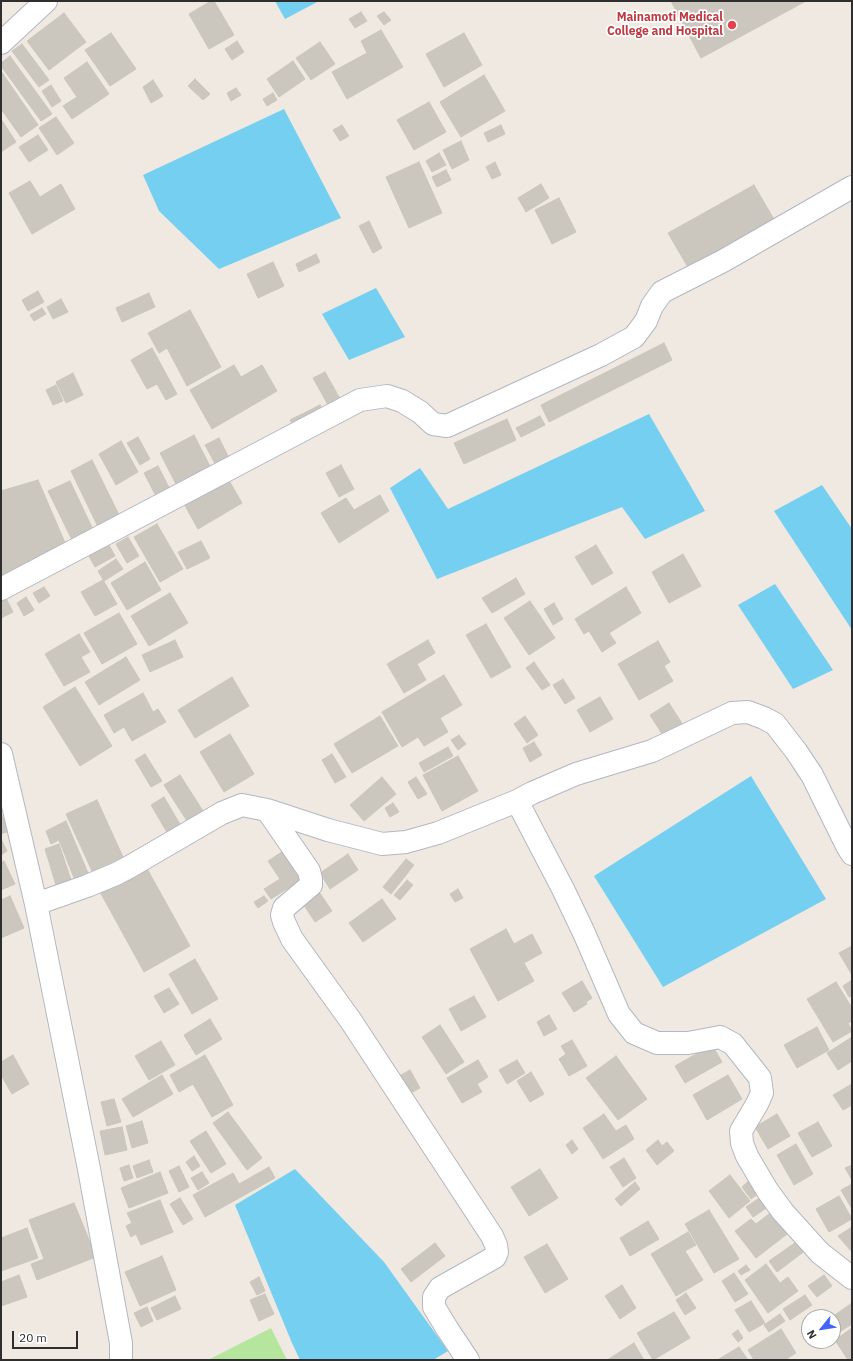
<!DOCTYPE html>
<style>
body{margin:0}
#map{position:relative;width:853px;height:1361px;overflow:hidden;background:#efe9e1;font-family:"IBM Plex Sans",sans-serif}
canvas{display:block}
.frame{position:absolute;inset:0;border:2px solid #2e2e2e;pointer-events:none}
.north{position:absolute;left:801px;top:1309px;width:40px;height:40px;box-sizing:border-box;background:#fff;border:1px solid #ababab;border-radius:50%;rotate:240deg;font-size:11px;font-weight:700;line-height:16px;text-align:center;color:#2e2e2e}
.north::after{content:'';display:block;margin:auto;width:14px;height:18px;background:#4264fb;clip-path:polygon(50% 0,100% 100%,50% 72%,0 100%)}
.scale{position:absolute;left:12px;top:1331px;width:66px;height:18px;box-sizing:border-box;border:2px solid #2e2e2e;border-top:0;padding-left:5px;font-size:12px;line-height:14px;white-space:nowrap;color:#2e2e2e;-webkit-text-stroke:3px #fff;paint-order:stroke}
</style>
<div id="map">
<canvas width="853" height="1361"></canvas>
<div class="frame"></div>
<div class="north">N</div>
<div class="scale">20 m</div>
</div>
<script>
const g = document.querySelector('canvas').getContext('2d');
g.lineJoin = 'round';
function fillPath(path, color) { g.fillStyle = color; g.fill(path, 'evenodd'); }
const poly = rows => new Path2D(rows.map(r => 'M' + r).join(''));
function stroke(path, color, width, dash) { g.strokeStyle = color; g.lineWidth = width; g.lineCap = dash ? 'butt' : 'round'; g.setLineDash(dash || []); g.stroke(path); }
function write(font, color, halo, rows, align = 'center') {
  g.font = font + ' "IBM Plex Sans",sans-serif'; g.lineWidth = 3.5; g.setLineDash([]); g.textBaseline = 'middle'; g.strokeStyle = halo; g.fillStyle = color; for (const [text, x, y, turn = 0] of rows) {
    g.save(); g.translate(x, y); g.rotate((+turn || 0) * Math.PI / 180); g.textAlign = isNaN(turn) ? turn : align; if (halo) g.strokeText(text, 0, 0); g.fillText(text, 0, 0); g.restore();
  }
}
const green = poly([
 [271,1328,287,1360,208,1360]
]);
const water = poly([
 [275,1,319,1,285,19],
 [284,109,341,218,219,269,159,211,143,175],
 [376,288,405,337,349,360,322,314],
 [649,414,705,511,645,539,622,507,437,579,390,488,420,468,448,509],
 [822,485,852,529,852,630,774,511],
 [775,584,833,670,793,689,738,605],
 [751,776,826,899,663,987,594,876],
 [295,1169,384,1262,448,1351,433,1360,300,1360,292,1343,235,1205]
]);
const building = poly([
 [211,1,214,1,234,35,209,49,189,14,211,1],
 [671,1,806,1,701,58,671,1],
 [361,12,367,21,355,28,349,19,361,12],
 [384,12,391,20,384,25,377,16,384,12],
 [64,13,86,42,49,70,27,41,64,13],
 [381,30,403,67,347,99,332,72,367,53,361,41,381,30],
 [111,33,136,69,110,86,85,50,111,33],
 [464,33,482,65,444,87,426,54,464,33],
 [237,41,244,52,232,60,225,49,237,41],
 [320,42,335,64,311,80,296,58,320,42],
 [22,44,49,80,39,87,12,51,22,44],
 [10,56,52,114,41,121,1,66,1,63,10,56],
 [293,61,305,79,279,97,267,79,293,61],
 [87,62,109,94,72,119,63,106,77,97,64,78,87,62],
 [1,71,38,125,21,137,1,109,1,71],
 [484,75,505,111,461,137,440,102,484,75],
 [195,79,210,94,203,100,188,86,195,79],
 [153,80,163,96,151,103,143,87,153,80],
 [51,85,61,101,52,107,42,91,51,85],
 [236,88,241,95,231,101,227,93,236,88],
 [273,93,277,100,267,106,263,99,273,93],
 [429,102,446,132,414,150,397,120,429,102],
 [56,117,74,143,57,155,39,128,56,117],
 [1,119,16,142,1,152,1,119],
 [342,125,349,136,340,141,333,130,342,125],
 [501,125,505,134,488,142,484,133,501,125],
 [38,135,48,150,29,162,19,147,38,135],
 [461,141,469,160,452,169,443,150,461,141],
 [439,153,446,165,432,172,426,161,439,153],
 [419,162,442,213,409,228,386,177,419,162],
 [495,162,501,175,492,179,486,167,495,162],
 [446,170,451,180,437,187,432,177,446,170],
 [30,181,40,197,61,184,75,209,32,234,9,193,30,181],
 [541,184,549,198,526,212,518,198,541,184],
 [754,185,775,221,689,269,668,233,754,185],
 [559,198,576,232,552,244,535,210,559,198],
 [369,221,382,248,373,253,359,226,369,221],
 [316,254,320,262,299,272,296,264,316,254],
 [273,262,284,286,258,298,247,274,273,262],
 [38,291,44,302,28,311,22,300,38,291],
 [149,293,155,307,122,322,116,308,149,293],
 [61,299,68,312,53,319,47,307,61,299],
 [42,308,46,314,34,321,30,315,42,308],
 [190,310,221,367,187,386,167,348,159,353,148,333,190,310],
 [664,343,672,360,549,422,541,405,664,343],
 [152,348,177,394,166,400,157,384,147,389,131,360,152,348],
 [234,365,241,377,262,365,277,391,212,429,190,390,234,365],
 [325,372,344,406,332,412,313,378,325,372],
 [73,373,83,395,66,403,56,382,73,373],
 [56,385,63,401,53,405,46,390,56,385],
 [320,405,324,413,295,429,290,420,320,405],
 [540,416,545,425,521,437,516,428,540,416],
 [507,419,516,440,464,464,454,443,507,419],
 [194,435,215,476,181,494,160,453,194,435],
 [138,437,150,459,140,465,127,443,138,437],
 [219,438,232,464,219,471,205,445,219,438],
 [121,441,138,472,116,485,99,454,121,441],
 [92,460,122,521,100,531,71,471,92,460],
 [341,465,354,489,339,497,326,473,341,465],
 [158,466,173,495,159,502,144,473,158,466],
 [227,477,242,503,198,529,183,502,227,477],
 [38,480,69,552,1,585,1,491,38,480],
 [70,481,96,536,75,546,48,491,70,481],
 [380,495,389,511,339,543,321,513,346,498,354,510,380,495],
 [157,524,183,569,160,582,134,537,157,524],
 [128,537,139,556,127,563,116,544,128,537],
 [201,541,210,558,187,569,178,552,201,541],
 [109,545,115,556,95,567,89,556,109,545],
 [596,545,613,573,592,585,575,557,596,545],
 [683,554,701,586,669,603,652,572,683,554],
 [116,559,123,569,104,581,98,571,116,559],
 [145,562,161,590,127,610,111,583,145,562],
 [516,578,525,594,492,613,482,598,516,578],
 [103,580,117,604,95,616,81,592,103,580],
 [44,587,50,596,39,603,33,593,44,587],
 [626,587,641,613,609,633,616,643,602,652,589,631,584,634,575,619,626,587],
 [170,593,188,623,149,646,131,616,170,593],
 [26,597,34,610,24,616,17,603,26,597],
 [6,598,13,612,1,618,1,601,6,598],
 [530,601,555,638,529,655,504,618,530,601],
 [554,603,563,619,553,625,544,609,554,603],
 [119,613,137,644,102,664,84,633,119,613],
 [486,624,511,667,491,678,466,635,486,624],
 [79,634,90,652,81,657,90,672,64,686,45,654,79,634],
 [175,640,183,657,150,672,142,655,175,640],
 [428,640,435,653,417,664,426,680,404,693,387,664,428,640],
 [658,641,670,662,664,666,673,681,639,700,618,664,658,641],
 [126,657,140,680,99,705,85,682,126,657],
 [534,662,550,685,542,690,526,668,534,662],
 [444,675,462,705,440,718,448,732,424,746,418,737,402,747,382,712,444,675],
 [232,677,249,706,195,738,178,710,232,677],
 [563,679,575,698,565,704,553,685,563,679],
 [75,687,112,746,80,766,43,707,75,687],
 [143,693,153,712,158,709,166,722,132,741,124,727,114,733,104,715,143,693],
 [600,697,613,719,590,732,577,710,600,697],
 [669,703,683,725,664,737,650,715,669,703],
 [380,716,398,746,352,773,334,744,380,716],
 [525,716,538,735,527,743,514,724,525,716],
 [230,734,254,774,224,792,200,752,230,734],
 [459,735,466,744,458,750,451,740,459,735],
 [534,742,542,755,530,762,523,748,534,742],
 [448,747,453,756,424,772,419,763,448,747],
 [145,754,162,781,151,787,135,760,145,754],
 [332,754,346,777,335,783,322,760,332,754],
 [458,756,478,791,442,811,423,775,458,756],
 [180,775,203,811,187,821,164,785,180,775],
 [382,777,396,794,364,821,350,805,382,777],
 [416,777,427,794,418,799,408,782,416,777],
 [164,797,181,826,168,834,151,805,164,797],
 [97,800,123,857,92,871,66,814,97,800],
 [393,803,399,812,390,817,385,808,393,803],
 [1,813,9,831,1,834,1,813],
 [66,821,88,873,74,878,59,840,51,844,46,831,66,821],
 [1,839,7,851,1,855,1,839],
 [59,844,71,880,56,885,45,849,59,844],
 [288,848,307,876,271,899,264,889,280,879,268,861,288,848],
 [348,854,358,870,330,889,320,873,348,854],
 [406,859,414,865,391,894,383,887,406,859],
 [4,861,15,884,1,890,1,863,4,861],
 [145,865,190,946,144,972,99,890,145,865],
 [407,880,413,885,400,900,394,895,407,880],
 [317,889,332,911,315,922,300,899,317,889],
 [458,889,463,898,455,902,450,894,458,889],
 [10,896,24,928,1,938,1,900,10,896],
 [264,896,268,901,258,908,254,902,264,896],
 [382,899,396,919,363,942,349,923,382,899],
 [506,929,514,944,532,934,542,953,524,963,534,981,498,1001,470,949,506,929],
 [852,946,852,975,839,953,852,946],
 [195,959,218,999,192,1014,169,974,195,959],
 [852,980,852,996,849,997,843,986,852,980],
 [582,981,592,998,586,1002,587,1004,574,1012,562,993,582,981],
 [836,982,852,1008,852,1021,848,1023,852,1031,833,1042,807,999,836,982],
 [169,988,179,1004,164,1013,154,996,169,988],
 [474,996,486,1017,461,1031,449,1009,474,996],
 [549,1015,557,1029,544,1036,537,1022,549,1015],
 [210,1019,222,1039,196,1055,184,1035,210,1019],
 [440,1025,464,1062,446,1074,422,1037,440,1025],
 [817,1027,829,1050,797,1068,784,1045,817,1027],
 [852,1037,852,1061,838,1070,827,1053,852,1037],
 [572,1040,587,1066,569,1076,559,1059,566,1054,561,1046,572,1040],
 [161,1041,175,1065,149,1080,135,1056,161,1041],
 [712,1045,722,1062,685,1083,675,1066,712,1045],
 [13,1055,29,1084,12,1094,1,1075,1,1062,13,1055],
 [205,1055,233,1105,212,1117,193,1084,179,1092,170,1075,205,1055],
 [616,1056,647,1099,618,1120,586,1078,616,1056],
 [478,1060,488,1077,477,1084,482,1092,462,1103,447,1078,478,1060],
 [517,1060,525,1073,507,1084,499,1070,517,1060],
 [410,1070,420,1088,405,1096,394,1079,410,1070],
 [531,1072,544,1094,530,1102,517,1081,531,1072],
 [162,1075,173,1094,133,1117,122,1099,162,1075],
 [728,1075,742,1099,707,1120,693,1095,728,1075],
 [852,1084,852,1105,843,1110,833,1095,852,1084],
 [114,1099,121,1122,107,1126,101,1102,114,1099],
 [228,1112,262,1158,247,1170,213,1123,228,1112],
 [604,1114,616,1131,626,1125,634,1139,603,1159,583,1128,604,1114],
 [777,1114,790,1136,768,1149,755,1127,777,1114],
 [142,1121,148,1143,132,1148,126,1126,142,1121],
 [818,1122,832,1146,812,1157,798,1133,818,1122],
 [122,1127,127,1150,105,1155,100,1131,122,1127],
 [206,1131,226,1164,211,1173,190,1141,206,1131],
 [572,1140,578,1149,572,1154,566,1145,572,1140],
 [658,1140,662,1146,667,1142,674,1151,657,1165,646,1150,658,1140],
 [796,1144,813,1174,794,1185,777,1155,796,1144],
 [194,1156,200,1166,192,1171,186,1162,194,1156],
 [624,1158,636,1178,623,1187,610,1167,624,1158],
 [149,1160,153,1172,137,1178,133,1166,149,1160],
 [129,1165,133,1178,124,1181,120,1168,129,1165],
 [852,1165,852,1180,845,1168,852,1165],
 [179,1166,189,1187,179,1192,169,1171,179,1166],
 [269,1167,275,1178,205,1217,193,1195,233,1173,239,1184,269,1167],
 [540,1169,558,1198,529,1216,511,1187,540,1169],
 [160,1172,168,1193,129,1208,121,1188,160,1172],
 [202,1172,209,1183,198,1190,191,1178,202,1172],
 [730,1175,750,1201,729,1218,709,1191,730,1175],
 [752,1178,762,1191,751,1199,742,1187,752,1178],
 [635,1182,640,1189,621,1206,615,1199,635,1182],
 [852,1184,852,1209,841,1190,852,1184],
 [764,1195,771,1205,753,1217,746,1207,764,1195],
 [839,1196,852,1219,829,1232,816,1209,839,1196],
 [180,1198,193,1219,183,1225,170,1204,180,1198],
 [160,1200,173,1232,141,1245,136,1234,131,1237,126,1226,132,1223,127,1213,160,1200],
 [74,1203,96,1257,37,1280,31,1264,44,1259,29,1220,74,1203],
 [709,1210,739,1259,714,1273,685,1224,709,1210],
 [774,1210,791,1231,756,1258,735,1231,751,1219,756,1224,774,1210],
 [648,1221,659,1239,630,1256,620,1238,648,1221],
 [852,1227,852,1252,838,1236,852,1227],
 [27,1228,38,1258,1,1271,1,1238,27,1228],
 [688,1232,696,1245,685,1251,703,1280,676,1296,651,1254,688,1232],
 [799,1240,806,1250,777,1272,769,1261,799,1240],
 [435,1243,445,1256,411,1282,401,1269,435,1243],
 [547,1244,568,1279,545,1293,524,1257,547,1244],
 [162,1256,176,1290,140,1306,125,1272,162,1256],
 [766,1264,780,1283,788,1277,798,1291,768,1313,745,1280,766,1264],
 [746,1265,750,1270,741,1275,738,1271,746,1265],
 [734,1273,748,1294,735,1302,722,1281,734,1273],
 [19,1275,27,1297,1,1306,1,1282,19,1275],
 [824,1275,832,1286,817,1297,808,1286,824,1275],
 [259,1277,265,1291,257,1295,250,1282,259,1277],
 [622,1285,636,1308,620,1319,605,1296,622,1285],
 [686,1293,696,1308,685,1315,676,1300,686,1293],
 [265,1294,274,1314,259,1321,250,1300,265,1294],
 [805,1295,812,1305,790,1320,783,1309,805,1295],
 [175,1296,181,1309,157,1320,151,1308,175,1296],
 [751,1301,765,1323,749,1332,735,1310,751,1301],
 [852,1303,852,1324,838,1333,833,1325,833,1317,832,1317,852,1303],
 [147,1307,153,1321,141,1327,134,1313,147,1307],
 [674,1312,690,1338,653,1360,637,1333,674,1312],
 [780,1314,785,1321,769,1332,764,1325,780,1314],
 [852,1328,852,1358,848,1360,835,1340,852,1328],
 [781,1329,796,1353,785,1360,754,1360,748,1350,781,1329],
 [738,1330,743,1338,738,1342,732,1334,738,1330],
 [634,1343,644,1360,607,1360,634,1343],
 [739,1347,748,1360,720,1360,719,1359,739,1347]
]);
const minor = poly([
 [1,43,46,1],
 [1,589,360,400,387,396,402,401,420,412,433,424,447,426,601,355,634,337,646,321,652,306,662,292,723,261,852,187],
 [1,754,36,904,89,1169,121,1343,121,1360],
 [517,801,532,793,576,774,652,751,732,713,748,712,764,718,775,724,796,751,812,775,847,846,852,854],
 [267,810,309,871,311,879,311,885,284,908,282,915,284,922,292,939,351,1021,492,1236,496,1245,497,1252,495,1257,440,1288,434,1297,434,1307,448,1330,468,1360],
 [36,904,87,886,116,874,131,866,222,813,242,805,267,810,328,830,382,844,406,842,438,833,517,801,563,889,584,933,619,1014,634,1033,657,1043,688,1043,720,1037,733,1044,760,1078,762,1093,757,1104,741,1131,742,1143,747,1156,767,1190,783,1212,820,1253,852,1278]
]);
const markers = [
 [732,25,5,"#e0444e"]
];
const healthNames = [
 ["Mainamoti Medical",723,18],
 ["College and Hospital",723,32]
];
fillPath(green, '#b6e59e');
fillPath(water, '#75cff0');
fillPath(building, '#cbc7bf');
stroke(building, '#cbc5ba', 1);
stroke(minor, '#b4b7c1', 24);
stroke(minor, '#fff', 22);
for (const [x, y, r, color] of markers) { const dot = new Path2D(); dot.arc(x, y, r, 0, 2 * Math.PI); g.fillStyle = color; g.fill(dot); stroke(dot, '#fff', 1.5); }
write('bold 12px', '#be3a42', '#fff', healthNames, 'right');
</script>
